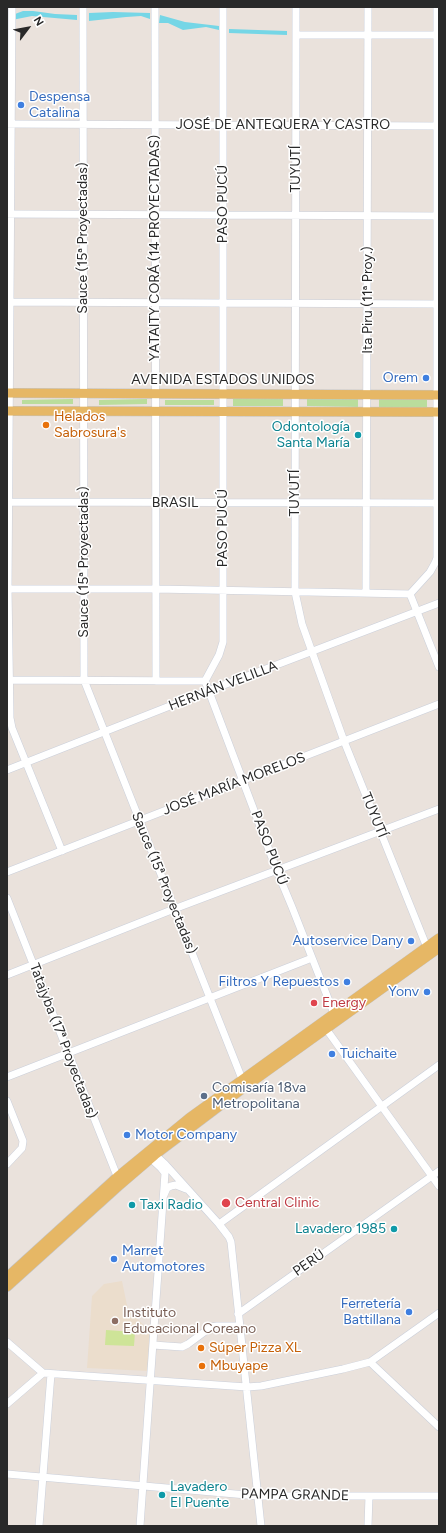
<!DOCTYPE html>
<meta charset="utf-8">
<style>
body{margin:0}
#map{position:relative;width:446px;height:1533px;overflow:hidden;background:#eae2dc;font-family:Figtree,sans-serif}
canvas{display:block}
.frame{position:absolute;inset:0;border:8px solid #292929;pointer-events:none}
.north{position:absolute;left:8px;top:8px;width:40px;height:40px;-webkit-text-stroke:3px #fff;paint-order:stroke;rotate:58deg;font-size:11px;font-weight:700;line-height:16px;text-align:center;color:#292929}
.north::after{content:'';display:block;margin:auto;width:14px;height:18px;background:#292929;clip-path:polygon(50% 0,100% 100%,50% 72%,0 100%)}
</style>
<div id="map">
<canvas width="446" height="1533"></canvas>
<div class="frame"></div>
<div class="north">N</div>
</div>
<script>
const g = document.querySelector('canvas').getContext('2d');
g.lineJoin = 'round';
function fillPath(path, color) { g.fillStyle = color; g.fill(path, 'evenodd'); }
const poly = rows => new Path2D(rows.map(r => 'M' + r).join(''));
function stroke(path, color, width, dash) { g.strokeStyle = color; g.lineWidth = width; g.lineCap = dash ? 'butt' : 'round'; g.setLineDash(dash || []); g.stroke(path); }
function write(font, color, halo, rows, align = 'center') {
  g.font = font + ' Figtree,sans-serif'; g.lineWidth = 3; g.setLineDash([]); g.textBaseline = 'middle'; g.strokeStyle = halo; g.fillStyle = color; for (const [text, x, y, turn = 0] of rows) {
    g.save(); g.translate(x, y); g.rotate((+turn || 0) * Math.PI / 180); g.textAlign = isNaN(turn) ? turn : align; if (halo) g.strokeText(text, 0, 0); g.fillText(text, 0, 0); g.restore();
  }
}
const education = poly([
 [122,1281,128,1310,151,1332,149,1371,87,1368,92,1296,104,1284]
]);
const green = poly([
 [73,399,73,404,22,404,22,400],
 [147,399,147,404,99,405,99,400],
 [233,399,283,399,283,406,233,406],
 [307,399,358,399,358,407,307,406],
 [379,399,427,399,427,407,379,407],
 [165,400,214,400,214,405,165,405]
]);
const pitch = poly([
 [106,1330,135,1332,134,1346,105,1345]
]);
const water = poly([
 [23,11,33,11,55,14,77,15,77,20,32,16,7,21,7,17],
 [113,12,150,13,150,19,141,16,126,17,89,21,89,13],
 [160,15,185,22,219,26,219,30,206,27,183,30,168,23,159,23],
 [229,29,287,31,287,35,229,33]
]);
const minor = poly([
 [12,7,8,589,10,718,12,728,62,851],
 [83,7,84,680,244,1084],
 [155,7,156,681],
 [223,7,223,642,219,655,205,681,277,871,292,907,335,1016],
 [296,7,295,592,302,624,344,741,428,950],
 [296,35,439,35],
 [7,124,439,126],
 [7,214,439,216],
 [7,302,439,304],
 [7,502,439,503],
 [7,589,156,589,410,594],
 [366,593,368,7],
 [410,594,430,572,435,563,437,558,437,7],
 [410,594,439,667],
 [7,680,205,681],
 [7,770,208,691,439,603],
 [7,872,439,704],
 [7,898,119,1181],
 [7,975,174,909,439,809],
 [324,1026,439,1186],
 [7,1077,312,958],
 [7,1101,23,1141,22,1148,7,1164],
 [152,1152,165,1164,219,1224,229,1237,231,1242,261,1526],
 [164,1195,167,1188,171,1186,176,1185,186,1189],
 [219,1224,439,1065],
 [238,1314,439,1171],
 [7,1342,43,1373,247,1387,261,1386,343,1369,370,1362,439,1313],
 [153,1345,182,1347,188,1344,211,1327,217,1326,240,1326],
 [370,1362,439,1427],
 [7,1404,43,1373],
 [7,1474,258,1496,439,1496],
 [39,1526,51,1374],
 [140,1526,165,1173,161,1168,148,1156],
 [368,1526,369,1496]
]);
const major = poly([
 [7,393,439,395],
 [7,411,439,412],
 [7,1277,117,1177,189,1118,439,938],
 [7,1287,120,1185,155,1155,245,1087,439,948]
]);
const markers = [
 [21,105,4,"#3f7fe0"],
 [426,378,4,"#3f7fe0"],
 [46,425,4,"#e8710a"],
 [358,435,4,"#0f9aa8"],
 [411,941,4,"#3f7fe0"],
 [347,982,4,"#3f7fe0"],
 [427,992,4,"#3f7fe0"],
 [314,1003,4,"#e0444e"],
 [332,1054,4,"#3f7fe0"],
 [204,1096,4,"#5c6f8a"],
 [127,1135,4,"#3f7fe0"],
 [226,1203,5,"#e0444e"],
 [132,1205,4,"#0f9aa8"],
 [394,1229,4,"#0f9aa8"],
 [114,1259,4,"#3f7fe0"],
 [409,1312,4,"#3f7fe0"],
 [115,1321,4,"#8d6e63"],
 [201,1348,4,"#e8710a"],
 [202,1366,4,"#e8710a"],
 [162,1495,4,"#0f9aa8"]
];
const shopNames = [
 ["Despensa",29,97,"left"],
 ["Catalina",29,113,"left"],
 ["Orem",418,378],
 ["Autoservice Dany",403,941],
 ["Filtros Y Repuestos",339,982],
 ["Yonv",419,992],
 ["Tuichaite",340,1054,"left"],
 ["Motor Company",135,1135,"left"],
 ["Marret",122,1251,"left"],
 ["Automotores",122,1267,"left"],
 ["Ferretería",401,1304],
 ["Battillana",401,1320]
];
const streetNames = [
 ["JOSÉ DE ANTEQUERA Y CASTRO",283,125],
 ["TUYUTÍ",296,169,-90],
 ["PASO PUCÚ",223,204,-90],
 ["Sauce (15ª Proyectadas)",83,238,-90],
 ["YATAITY CORÁ (14 PROYECTADAS)",155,248,-90],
 ["Ita Piru (11ª Proy.)",368,300,-90],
 ["AVENIDA ESTADOS UNIDOS",223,380],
 ["TUYUTÍ",295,493,-90],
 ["BRASIL",175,503],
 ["PASO PUCÚ",223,528,-90],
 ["Sauce (15ª Proyectadas)",84,562,-90],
 ["HERNÁN VELILLA",223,686,-21],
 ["JOSÉ MARÍA MORELOS",234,784,-21],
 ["TUYUTÍ",374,815,68],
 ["PASO PUCÚ",269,848,69],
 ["Sauce (15ª Proyectadas)",164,883,68],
 ["Tatajyba (17ª Proyectadas)",63,1041,69],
 ["PERÚ",309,1263,-35],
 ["PAMPA GRANDE",295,1495,1]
];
const foodNames = [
 ["Helados",54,417],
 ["Sabrosura's",54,433],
 ["Súper Pizza XL",209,1348],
 ["Mbuyape",210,1366]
];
const cultureNames = [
 ["Odontología",350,427],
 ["Santa María",350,443],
 ["Taxi Radio",140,1205,"left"],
 ["Lavadero 1985",386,1229],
 ["Lavadero",170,1487,"left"],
 ["El Puente",170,1503,"left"]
];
const healthNames = [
 ["Energy",322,1003],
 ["Central Clinic",235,1203]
];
const serviceNames = [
 ["Comisaría 18va",212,1088],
 ["Metropolitana",212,1104]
];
const educationNames = [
 ["Instituto",123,1313],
 ["Educacional Coreano",123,1329]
];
fillPath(education, '#ebddcc');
fillPath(green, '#badd9c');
fillPath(pitch, '#cee498');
fillPath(water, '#75d6e6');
stroke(minor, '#cacfda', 8);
stroke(major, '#c3c3c3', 10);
stroke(minor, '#fff', 7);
stroke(major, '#e6b765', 9);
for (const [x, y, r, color] of markers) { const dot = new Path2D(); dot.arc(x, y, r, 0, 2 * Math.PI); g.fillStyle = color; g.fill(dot); stroke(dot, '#fff', 1.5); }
write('14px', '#366cbe', '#fff', shopNames, 'right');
write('14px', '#292929', '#fff', streetNames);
write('14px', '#c56008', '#fff', foodNames, 'left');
write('14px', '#0d838f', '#fff', cultureNames, 'right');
write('14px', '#be3a42', '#fff', healthNames, 'left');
write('14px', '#4e5e75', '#fff', serviceNames, 'left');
write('14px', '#785e54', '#fff', educationNames, 'left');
</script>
